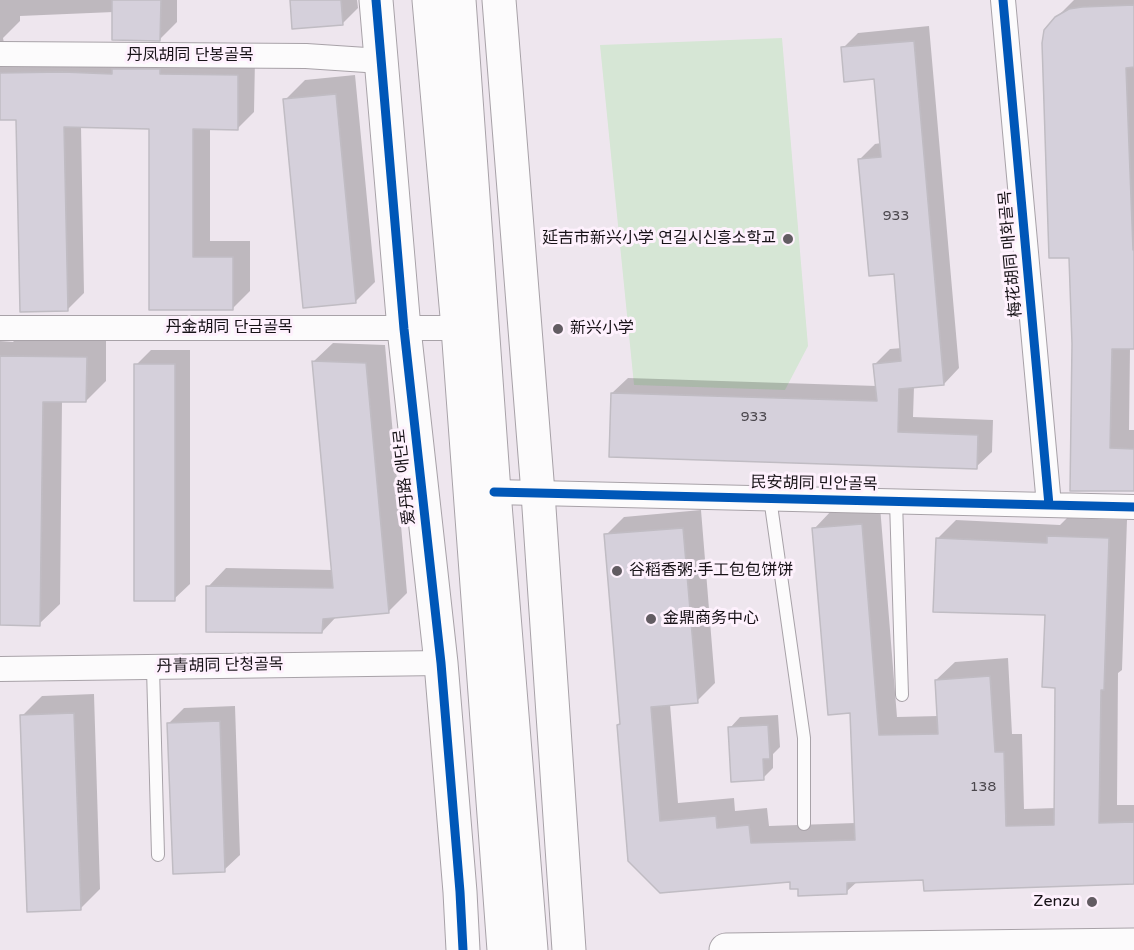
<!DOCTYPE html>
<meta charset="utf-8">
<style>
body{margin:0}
canvas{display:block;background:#eee6ee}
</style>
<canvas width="1134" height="950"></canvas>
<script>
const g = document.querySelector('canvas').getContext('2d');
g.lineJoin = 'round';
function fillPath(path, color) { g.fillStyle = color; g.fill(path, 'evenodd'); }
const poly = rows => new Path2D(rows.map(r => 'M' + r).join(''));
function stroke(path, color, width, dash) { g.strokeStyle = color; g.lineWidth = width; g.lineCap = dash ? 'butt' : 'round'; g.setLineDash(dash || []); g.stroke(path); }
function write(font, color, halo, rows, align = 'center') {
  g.font = font + ' "Varela Round","Noto Sans SC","Noto Sans KR",sans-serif'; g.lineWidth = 6; g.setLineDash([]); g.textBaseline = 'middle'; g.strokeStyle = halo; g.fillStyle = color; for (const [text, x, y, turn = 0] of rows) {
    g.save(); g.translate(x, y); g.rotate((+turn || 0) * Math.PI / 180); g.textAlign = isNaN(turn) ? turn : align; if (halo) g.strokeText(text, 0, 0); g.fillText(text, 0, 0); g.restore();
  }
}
const green = poly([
 [782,38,808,346,785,390,634,385,600,45]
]);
const shadow = poly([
 [0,0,177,0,177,22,160,39,114,12,20,16,20,21,3,38,4,43,255,59,254,112,237,129,210,128,210,241,250,241,250,291,233,308,150,308,151,127,81,126,84,293,67,310,17,118,0,118],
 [291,0,357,0,358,8,342,24],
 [1074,0,1134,0,1134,348,1130,348,1129,430,1134,430,1134,489,1111,489,1074,344,1070,256,1056,18],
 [929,26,959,368,944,384,914,387,913,417,993,420,992,452,976,467,612,393,628,378,877,386,875,364,890,349,902,348,895,272,860,159,875,144,881,143,876,77,843,48,858,33],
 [355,75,375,282,355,302,285,100,305,80],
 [18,336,106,338,106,381,86,401,62,401,60,604,39,624,0,624,0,341,13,342],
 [333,343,385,345,407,593,388,612,337,616,322,632,208,587,226,568,333,570,314,361],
 [151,350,190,350,190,584,174,599,136,365],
 [880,506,897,717,938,716,936,680,955,662,1008,658,1012,734,1022,734,1024,809,1056,808,1057,686,1046,613,937,539,956,520,1060,525,1067,518,1127,520,1122,670,1118,673,1117,805,1134,805,1134,883,925,879,858,881,846,892,791,881,660,891,618,725,622,722,606,535,624,517,701,510,715,683,697,701,670,704,678,803,734,798,735,811,767,808,769,826,855,823,852,711,814,529,832,510],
 [94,694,100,889,80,909,22,716,42,696],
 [235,706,240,855,224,870,169,723,184,708],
 [778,715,780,747,773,754,773,768,763,778,730,728,740,717]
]);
const building = poly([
 [112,0,161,0,160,41,112,40,112,0],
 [290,0,341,0,343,25,292,29,290,0],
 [1134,5,1134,67,1126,68,1133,250,1134,250,1134,349,1112,349,1110,448,1134,449,1134,491,1070,491,1072,344,1069,258,1049,258,1042,43,1044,30,1055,17,1069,9,1082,7,1134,5],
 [914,41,944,385,899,389,898,432,978,435,977,469,609,457,611,393,877,401,873,364,901,361,894,274,869,276,858,159,881,157,874,79,844,82,841,47,914,41],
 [112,69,160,69,160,74,238,75,238,130,193,129,193,257,233,257,233,310,149,310,149,129,64,127,68,311,20,312,16,120,0,120,0,73,63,72,112,74,112,69],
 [336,94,356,303,303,308,283,99,336,94],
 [0,356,87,357,86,402,43,402,40,626,0,625,0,356],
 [312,361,366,363,389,613,323,619,322,633,206,632,206,586,333,588,312,361],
 [134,364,175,364,175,601,134,601,134,364],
 [862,524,879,735,938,734,935,680,990,676,995,752,1004,752,1006,826,1054,825,1055,688,1042,687,1045,615,933,612,936,538,1047,543,1047,536,1109,538,1104,690,1101,690,1099,823,1134,822,1134,884,924,891,923,880,847,883,847,894,798,896,798,889,790,889,790,882,660,893,628,861,617,725,620,724,604,534,683,528,698,703,651,707,660,821,716,816,717,828,749,825,751,843,855,840,850,713,828,715,812,528,862,524],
 [74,713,81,910,27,912,20,715,74,713],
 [220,721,225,872,173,874,167,723,220,721],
 [768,725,770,759,763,759,764,780,731,782,728,727,768,725]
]);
const lane = poly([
 [770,498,804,738,804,824],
 [896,501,902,695],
 [153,668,158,855]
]);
const street = poly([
 [1003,0,1049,505],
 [0,54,306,56,381,61],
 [0,328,458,328],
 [494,492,1134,507],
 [0,669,441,663]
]);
const secondary = poly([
 [376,0,404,329,441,663,460,892,463,950],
 [429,0,458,328,504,950],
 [459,0,494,492,531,950],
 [499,0,538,493,569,950],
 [726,950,1134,945]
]);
const cycleway = poly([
 [376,0,404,329,441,663,460,892,463,950],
 [1003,0,1049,505],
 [494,492,1134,507]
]);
const markers = [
 [788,239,6,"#625c62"],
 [558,329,6,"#625c62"],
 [617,571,6,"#625c62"],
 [651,619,6,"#625c62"],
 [1092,902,6,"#625c62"]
];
const numberNames = [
 ["933",896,216],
 ["933",754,417],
 ["138",983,787]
];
const streetNames = [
 ["丹凤胡同 단봉골목",190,56],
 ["梅花胡同 매화골목",1011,254,-95],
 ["丹金胡同 단금골목",229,328],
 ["爱丹路 애단로",405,477,-96],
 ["民安胡同 민안골목",814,484,1],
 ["丹青胡同 단청골목",220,666,-1]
];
const poiNames = [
 ["延吉市新兴小学 연길시신흥소학교",776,239,"right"],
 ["新兴小学",570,329],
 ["谷稻香粥·手工包包饼饼",629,571],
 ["金鼎商务中心",663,619],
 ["Zenzu",1080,902,"right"]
];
fillPath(green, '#d6e6d5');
fillPath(shadow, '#0003');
fillPath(building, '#d5d0db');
stroke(building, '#c0bcc3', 1.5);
stroke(lane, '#a8a2a8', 14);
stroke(street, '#a8a2a8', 26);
stroke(secondary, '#a8a2a8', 35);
stroke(lane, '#fcfbfc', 12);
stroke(street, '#fcfbfc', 24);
stroke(secondary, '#fcfbfc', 33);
stroke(cycleway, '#0057b8', 9);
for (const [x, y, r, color] of markers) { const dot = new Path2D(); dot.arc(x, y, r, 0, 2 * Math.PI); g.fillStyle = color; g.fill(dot); stroke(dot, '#fef1fd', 2); }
write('14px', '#4a464c', null, numberNames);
write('16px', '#171217', '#fef1fd', streetNames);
write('16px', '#171217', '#fef1fd', poiNames, 'left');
</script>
